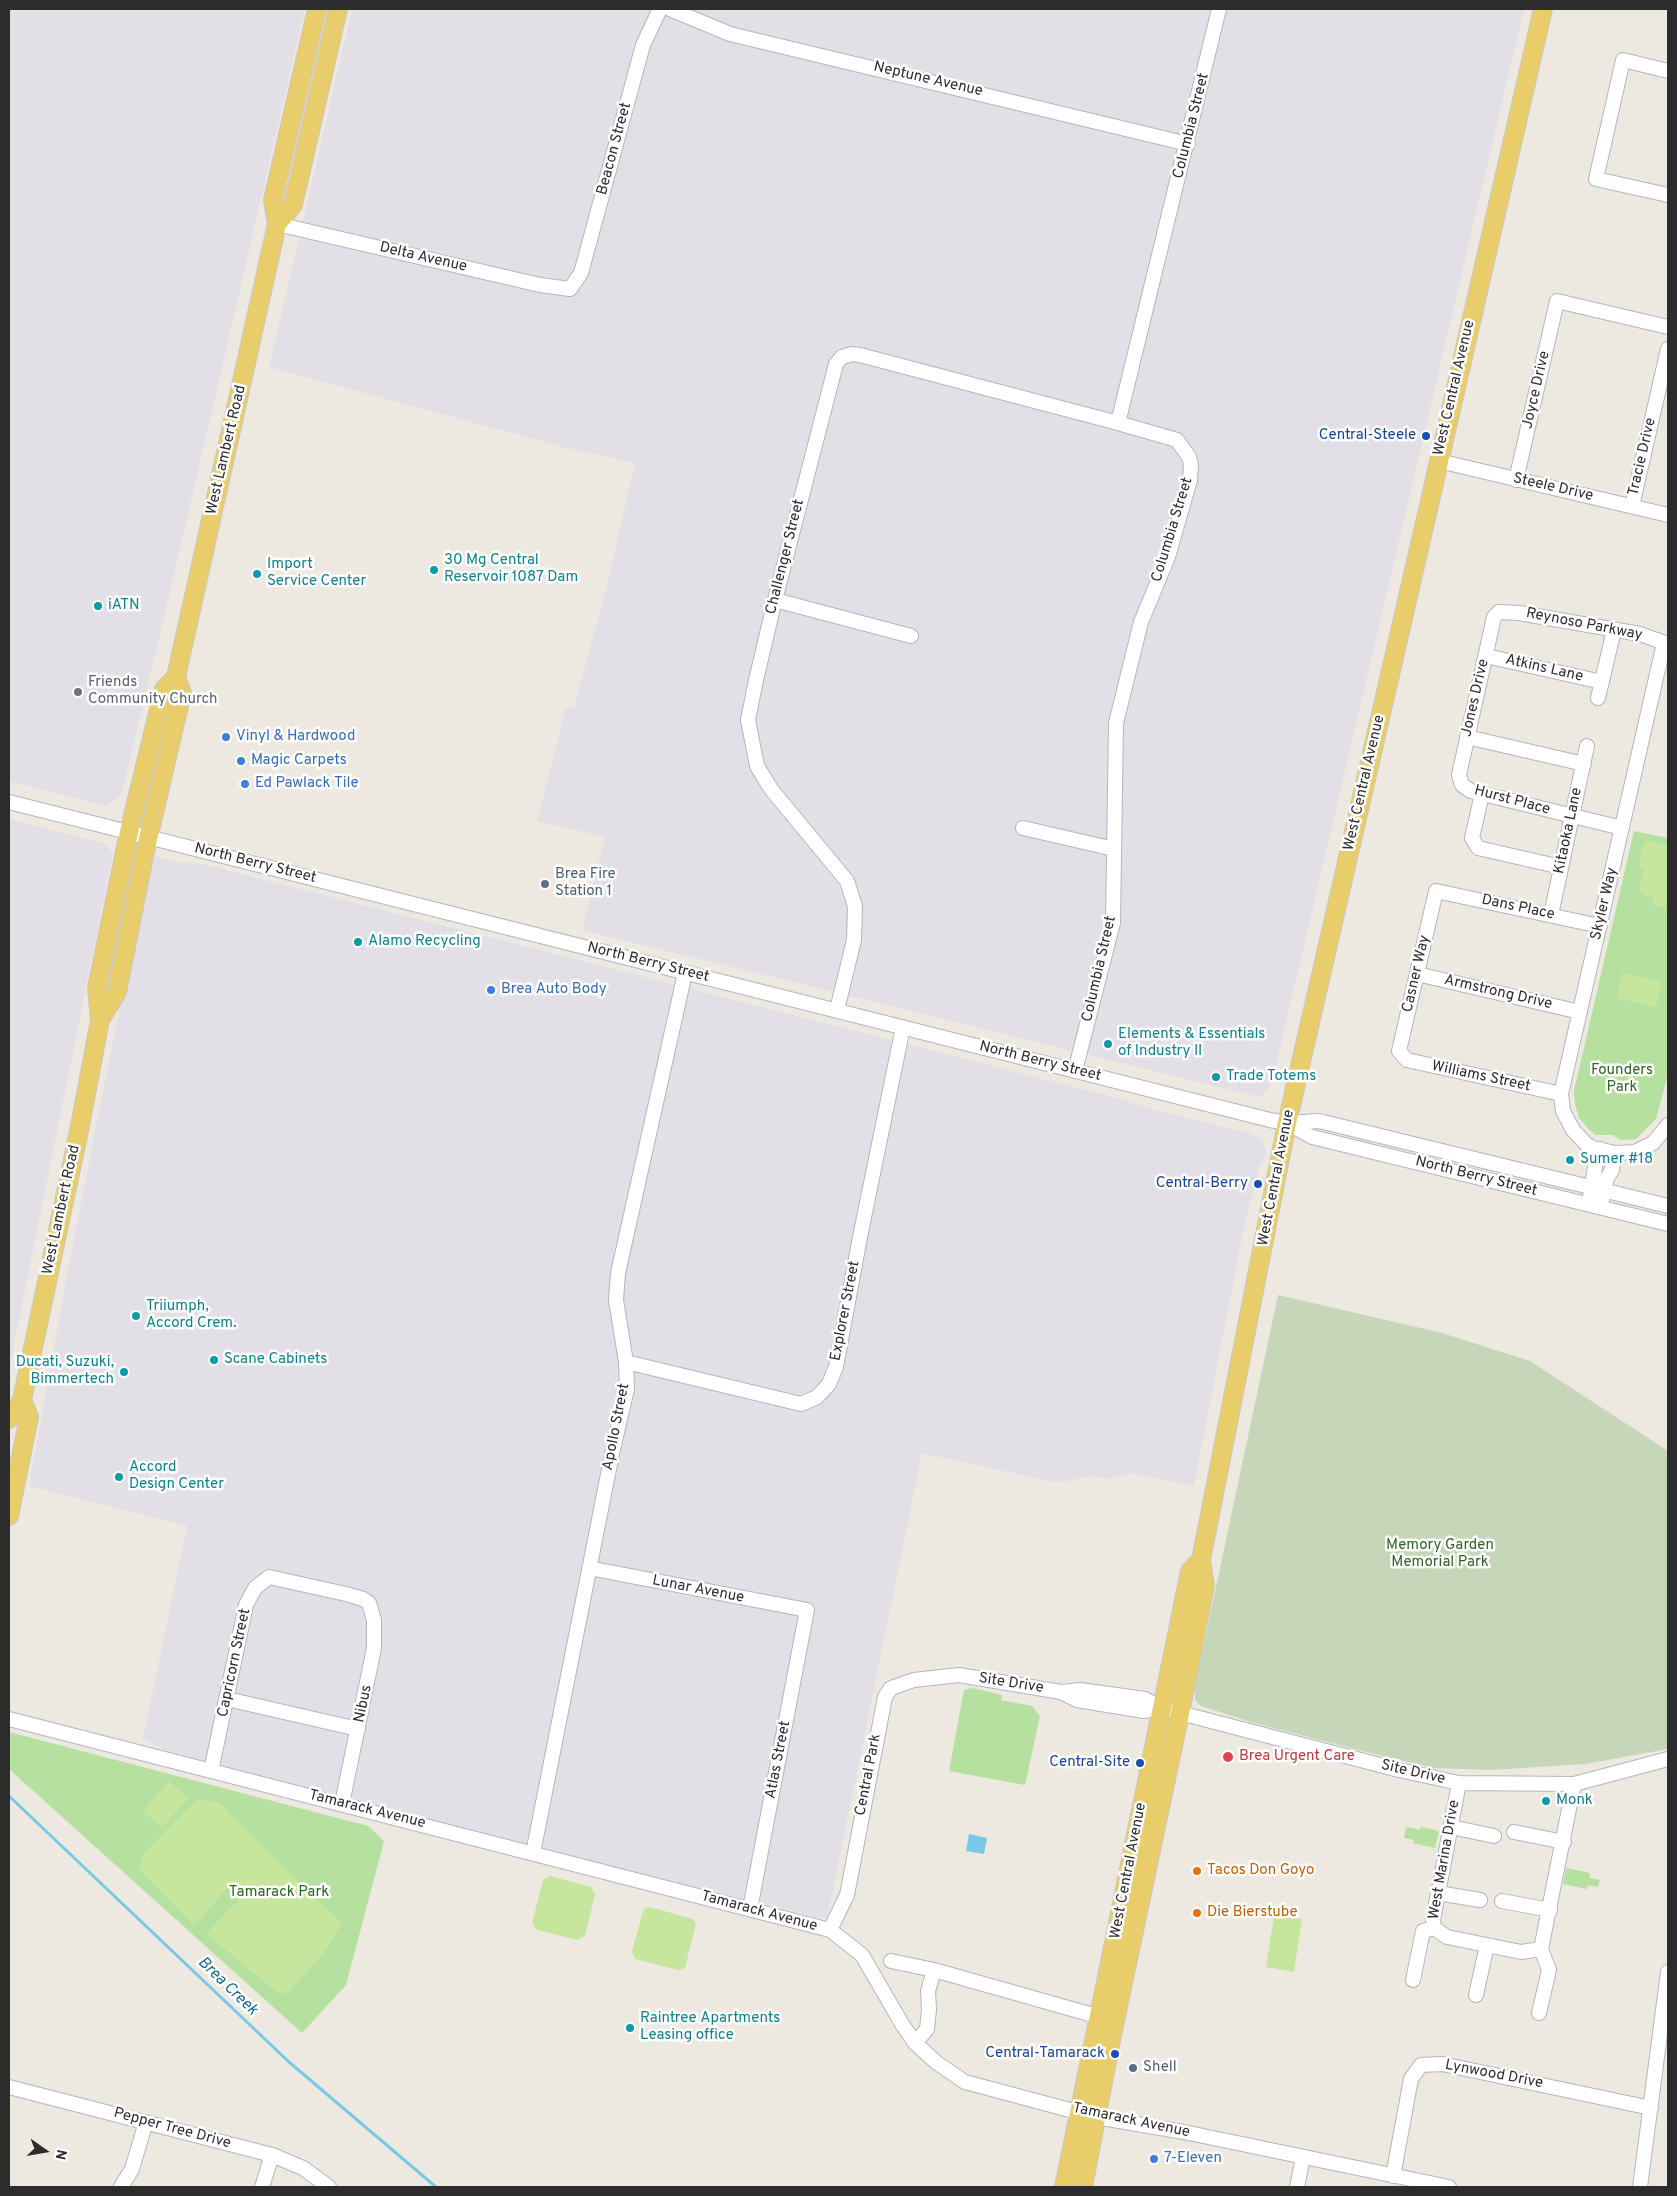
<!DOCTYPE html>
<style>
body{margin:0}
#map{position:relative;width:1677px;height:2196px;overflow:hidden;background:#ede8e0;font-family:Overpass,sans-serif}
canvas{display:block}
.frame{position:absolute;inset:0;border:10px solid #2c2c2c;pointer-events:none}
.north{position:absolute;left:20px;top:2126px;width:50px;height:50px;-webkit-text-stroke:4px #fff;paint-order:stroke;rotate:103deg;font-size:14px;font-weight:700;line-height:20px;text-align:center;color:#2c2c2c}
.north::after{content:'';display:block;margin:auto;width:18px;height:22px;background:#2c2c2c;clip-path:polygon(50% 0,100% 100%,50% 72%,0 100%)}
</style>
<div id="map">
<canvas width="1677" height="2196"></canvas>
<div class="frame"></div>
<div class="north">N</div>
</div>
<script>
const g = document.querySelector('canvas').getContext('2d');
g.lineJoin = 'round';
function fillPath(path, color) { g.fillStyle = color; g.fill(path, 'evenodd'); }
const poly = rows => new Path2D(rows.map(r => 'M' + r).join(''));
function stroke(path, color, width, dash) { g.strokeStyle = color; g.lineWidth = width; g.lineCap = dash ? 'butt' : 'round'; g.setLineDash(dash || []); g.stroke(path); }
function write(font, color, halo, rows, align = 'center') {
  g.font = font + ' Overpass,sans-serif'; g.lineWidth = 5; g.setLineDash([]); g.textBaseline = 'middle'; g.strokeStyle = halo; g.fillStyle = color; for (const [text, x, y, turn = 0] of rows) {
    g.save(); g.translate(x, y); g.rotate((+turn || 0) * Math.PI / 180); g.textAlign = isNaN(turn) ? turn : align; if (halo) g.strokeText(text, 0, 0); g.fillText(text, 0, 0); g.restore();
  }
}
const industrial = poly([
 [9,9,305,9,170,592,121,796,105,806,9,781],
 [352,9,1524,9,1271,1086,1260,1097,582,930,605,837,537,821,566,707,574,708,607,585,635,463,567,448,269,367],
 [9,819,104,843,113,853,9,1370],
 [156,856,172,861,206,865,1118,1098,1151,1109,1253,1134,1263,1143,1267,1152,1259,1168,1244,1227,1194,1486,1131,1473,1109,1479,1089,1476,1068,1481,1054,1482,922,1453,827,1919,211,1771,143,1739,187,1526,29,1486,70,1258,148,866]
]);
const green = poly([
 [1634,831,1668,838,1668,1074,1656,1119,1636,1139,1621,1140,1613,1135,1595,1135,1586,1126,1579,1118,1575,1104,1574,1091],
 [973,1688,1002,1695,1001,1700,1032,1706,1040,1716,1025,1785,949,1771,964,1690],
 [9,1732,368,1826,384,1841,346,1985,302,2033,9,1769],
 [1406,1827,1420,1830,1421,1827,1439,1831,1435,1848,1413,1843,1414,1840,1404,1838],
 [1566,1868,1590,1873,1589,1878,1600,1880,1598,1887,1588,1885,1587,1889,1563,1884]
]);
const cemetery = poly([
 [1278,1295,1442,1333,1530,1361,1668,1451,1668,1749,1585,1764,1491,1770,1434,1768,1382,1756,1254,1723,1201,1706,1195,1700,1195,1686]
]);
const pitch = poly([
 [1649,841,1668,845,1668,900,1666,900,1665,908,1652,905,1653,897,1643,895,1639,890,1644,868,1638,866,1643,844],
 [1622,973,1662,982,1656,1007,1617,998],
 [169,1781,188,1798,162,1828,143,1811],
 [196,1800,219,1802,342,1924,322,1956,287,1993,278,1993,206,1934,241,1897,228,1887,194,1926,140,1870,141,1860,143,1854],
 [550,1876,591,1887,595,1895,585,1936,577,1940,537,1930,532,1923,543,1880],
 [650,1907,693,1919,696,1924,685,1968,678,1970,635,1959,632,1951,644,1908],
 [1274,1916,1302,1919,1294,1972,1266,1967]
]);
const water = poly([
 [969,1834,987,1838,984,1854,966,1851]
]);
const stream = poly([
 [9,1796,289,2062,436,2187]
]);
const minor = poly([
 [670,9,730,34,1188,144],
 [1668,71,1623,60,1596,179,1668,195],
 [277,224,540,285,570,289,581,273,643,45,660,9],
 [1439,461,1668,515],
 [1516,480,1557,301,1668,327],
 [1632,506,1668,349],
 [775,600,911,636],
 [1664,643,1561,1094,1563,1111,1573,1130,1586,1144,1593,1148,1615,1153,1635,1152,1653,1143,1668,1125],
 [1486,656,1602,682],
 [1598,698,1614,630],
 [1467,737,1584,764],
 [1482,794,1472,838,1478,848,1561,867],
 [9,802,1270,1120,1287,1123,1319,1121,1668,1206],
 [1023,828,1114,849],
 [1622,828,1471,791,1462,785,1459,775,1494,617,1499,612,1519,613,1640,634,1668,644],
 [1551,915,1587,746],
 [1417,974,1580,1012],
 [837,1010,854,940,855,906,847,881,771,789,757,766,748,720,756,680,775,600,836,364,842,357,852,354,860,355,1118,423],
 [1075,1071,1113,923,1116,723,1141,622,1168,557,1190,480,1191,464,1189,457,1177,440,1118,423,1219,9],
 [1561,1094,1407,1060,1399,1051,1436,891,1600,926],
 [1287,1123,1312,1137,1668,1224],
 [1590,1197,1597,1155,1600,1149],
 [1602,1200,1607,1178,1612,1170,1615,1153],
 [626,1362,801,1404,817,1397,829,1384,836,1367,860,1237,903,1027],
 [589,1568,807,1610,750,1909],
 [1061,1692,1080,1690,1145,1699,1161,1708,1399,1770,1459,1783,1574,1784,1668,1759],
 [227,1699,358,1729],
 [9,1719,830,1930,862,1955,902,2024,915,2043,937,2063,965,2082,1096,2117,1184,2132,1449,2187],
 [211,1771,246,1605,255,1588,269,1577,346,1594,363,1599,369,1603,374,1620,374,1648,342,1804],
 [1459,1783,1433,1920,1434,1928,1447,1937,1521,1952,1541,1949,1574,1784],
 [1451,1827,1494,1836],
 [1514,1832,1564,1842],
 [533,1853,612,1454,627,1389,626,1362,616,1300,618,1273,685,973],
 [1438,1893,1480,1900],
 [1502,1901,1550,1910],
 [830,1930,847,1895,885,1697,891,1688,914,1680,959,1675,1061,1692,1077,1700,1144,1711,1161,1708],
 [891,1961,934,1970],
 [1413,1980,1423,1931,1434,1928],
 [1476,1995,1487,1945],
 [1539,2013,1549,1970,1541,1949],
 [915,2043,927,2029,929,2010,928,1991,934,1970,1100,2017],
 [9,2087,272,2155,303,2168,329,2187],
 [1393,2176,1411,2079,1421,2065,1442,2064,1651,2108],
 [121,2187,132,2169,146,2122],
 [262,2187,272,2155],
 [1297,2187,1303,2157],
 [1640,2187,1668,1972]
]);
const major = poly([
 [277,224,293,205,338,9],
 [100,1020,117,992,144,856,182,693,176,677,277,224,273,200,317,9],
 [9,1419,22,1400,80,1126,100,1020,97,988,129,832,164,689,176,677],
 [9,1516,29,1417,22,1400],
 [1064,2187,1190,1571,1201,1560],
 [1083,2187,1111,2040,1180,1713,1205,1586,1201,1560,1287,1123,1543,9]
]);
const markers = [
 [1426,436,5,"#1a4fb4"],
 [434,570,5,"#0f9aa8"],
 [257,574,5,"#0f9aa8"],
 [98,606,5,"#0f9aa8"],
 [78,692,5,"#6b7280"],
 [226,737,5,"#3f7fe0"],
 [241,761,5,"#3f7fe0"],
 [245,784,5,"#3f7fe0"],
 [545,884,5,"#5c6f8a"],
 [358,942,5,"#0f9aa8"],
 [491,990,5,"#3f7fe0"],
 [1108,1044,5,"#0f9aa8"],
 [1216,1077,5,"#0f9aa8"],
 [1570,1160,5,"#0f9aa8"],
 [1258,1184,5,"#1a4fb4"],
 [136,1316,5,"#0f9aa8"],
 [214,1360,5,"#0f9aa8"],
 [124,1372,5,"#0f9aa8"],
 [119,1477,5,"#0f9aa8"],
 [1228,1757,6,"#e0444e"],
 [1140,1763,5,"#1a4fb4"],
 [1546,1801,5,"#0f9aa8"],
 [1197,1871,5,"#e8710a"],
 [1197,1913,5,"#e8710a"],
 [630,2028,5,"#0f9aa8"],
 [1115,2054,5,"#1a4fb4"],
 [1133,2068,5,"#5c6f8a"],
 [1154,2159,5,"#3f7fe0"]
];
const streetNames = [
 ["Neptune Avenue",928,80,13],
 ["Columbia Street",1192,126,-76],
 ["Beacon Street",615,149,-75],
 ["Delta Avenue",423,258,13],
 ["West Central Avenue",1455,388,-77],
 ["Joyce Drive",1537,390,-77],
 ["West Lambert Road",227,450,-77],
 ["Tracie Drive",1643,457,-77],
 ["Steele Drive",1553,488,13],
 ["Columbia Street",1173,530,-73],
 ["Challenger Street",786,557,-76],
 ["Reynoso Parkway",1584,625,11],
 ["Atkins Lane",1544,669,13],
 ["Jones Drive",1476,698,-77],
 ["West Central Avenue",1365,783,-77],
 ["Hurst Place",1512,801,15],
 ["Kitaoka Lane",1569,831,-78],
 ["North Berry Street",255,864,14],
 ["Skyler Way",1605,904,-77],
 ["Dans Place",1518,908,12],
 ["North Berry Street",648,963,14],
 ["Columbia Street",1100,969,-77],
 ["Casner Way",1417,974,-77],
 ["Armstrong Drive",1498,993,13],
 ["North Berry Street",1040,1062,14],
 ["Williams Street",1481,1077,12],
 ["North Berry Street",1476,1177,14],
 ["West Central Avenue",1277,1178,-79],
 ["West Lambert Road",62,1210,-78],
 ["Explorer Street",846,1311,-79],
 ["Apollo Street",617,1427,-79],
 ["Lunar Avenue",698,1590,11],
 ["Capricorn Street",235,1663,-78],
 ["Site Drive",1011,1684,9],
 ["Nibus",364,1704,-78],
 ["Atlas Street",779,1760,-79],
 ["Site Drive",1413,1773,13],
 ["Central Park",869,1775,-79],
 ["Tamarack Avenue",367,1810,14],
 ["West Marina Drive",1445,1860,-80],
 ["West Central Avenue",1129,1871,-79],
 ["Tamarack Avenue",759,1912,15],
 ["Lynwood Drive",1494,2075,11],
 ["Tamarack Avenue",1131,2121,12],
 ["Pepper Tree Drive",172,2129,15]
];
const transitNames = [
 ["Central-Steele",1416,436],
 ["Central-Berry",1248,1184],
 ["Central-Site",1130,1763],
 ["Central-Tamarack",1105,2054]
];
const cultureNames = [
 ["30 Mg Central",444,561],
 ["Reservoir 1087 Dam",444,578],
 ["Import",267,565],
 ["Service Center",267,582],
 ["iATN",108,606],
 ["Alamo Recycling",368,942],
 ["Elements & Essentials",1118,1035],
 ["of Industry II",1118,1052],
 ["Trade Totems",1226,1077],
 ["Sumer #18",1580,1160],
 ["Triiumph,",146,1307],
 ["Accord Crem.",146,1324],
 ["Scane Cabinets",224,1360],
 ["Ducati, Suzuki,",114,1363,"right"],
 ["Bimmertech",114,1380,"right"],
 ["Accord",129,1468],
 ["Design Center",129,1485],
 ["Monk",1556,1801],
 ["Raintree Apartments",640,2019],
 ["Leasing office",640,2036]
];
const worshipNames = [
 ["Friends",88,683],
 ["Community Church",88,700]
];
const shopNames = [
 ["Vinyl & Hardwood",236,737],
 ["Magic Carpets",251,761],
 ["Ed Pawlack Tile",255,784],
 ["Brea Auto Body",501,990],
 ["7-Eleven",1164,2159]
];
const serviceNames = [
 ["Brea Fire",555,875],
 ["Station 1",555,892],
 ["Shell",1143,2068]
];
const parkNames = [
 ["Founders",1622,1071],
 ["Park",1622,1088],
 ["Memory Garden",1440,1546],
 ["Memorial Park",1440,1563],
 ["Tamarack Park",279,1893]
];
const healthNames = [
 ["Brea Urgent Care",1239,1757]
];
const foodNames = [
 ["Tacos Don Goyo",1207,1871],
 ["Die Bierstube",1207,1913]
];
const waterNames = [
 ["Brea Creek",227,1987,44]
];
fillPath(industrial, '#e2e0e6');
fillPath(green, '#b5e0a0');
fillPath(cemetery, '#c6d6b8');
fillPath(pitch, '#c6e69d');
fillPath(water, '#7ac8e8');
stroke(stream, '#7ac8e8', 3);
stroke(minor, '#b3b6bf', 16);
stroke(major, '#c8c8c8', 20);
stroke(minor, '#fff', 14);
stroke(major, '#e8cd6a', 18);
for (const [x, y, r, color] of markers) { const dot = new Path2D(); dot.arc(x, y, r, 0, 2 * Math.PI); g.fillStyle = color; g.fill(dot); stroke(dot, '#fff', 2); }
write('15px', '#2c2c2c', '#fff', streetNames);
write('15px', '#164399', '#fff', transitNames, 'right');
write('15px', '#0d838f', '#fff', cultureNames, 'left');
write('15px', '#5b616d', '#fff', worshipNames, 'left');
write('15px', '#366cbe', '#fff', shopNames, 'left');
write('15px', '#4e5e75', '#fff', serviceNames, 'left');
write('15px', '#2d6620', '#fff', parkNames);
write('15px', '#be3a42', '#fff', healthNames, 'left');
write('15px', '#c56008', '#fff', foodNames, 'left');
write('italic 16px', '#166897', '#fff', waterNames);
</script>
